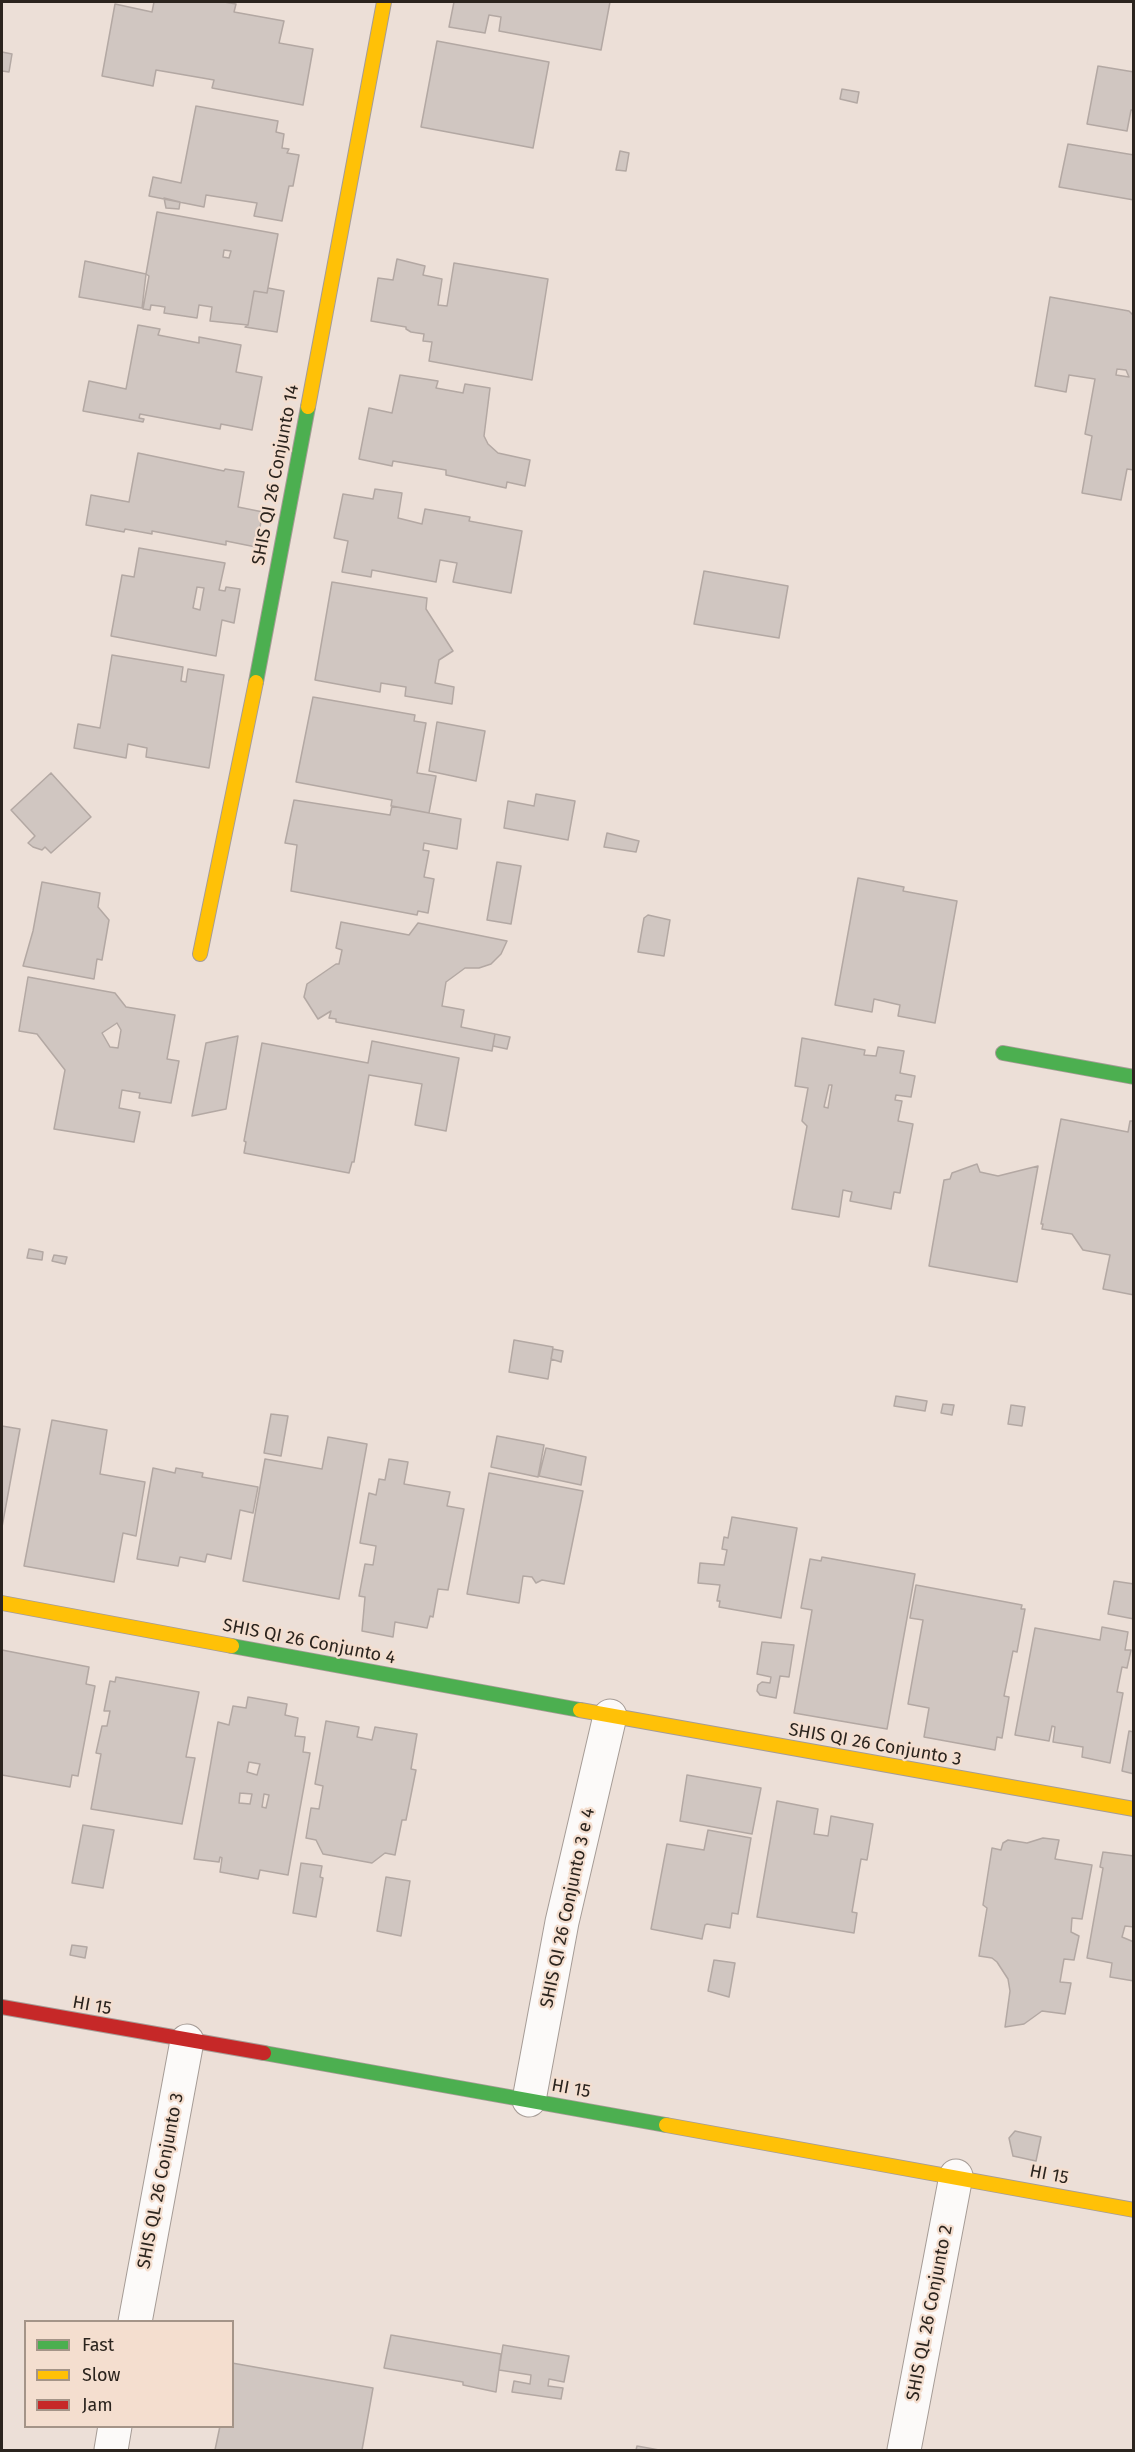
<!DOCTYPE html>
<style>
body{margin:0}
#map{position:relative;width:1135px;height:2452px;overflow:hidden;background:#ecdfd7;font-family:"Fira Sans",sans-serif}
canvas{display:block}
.frame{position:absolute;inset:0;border:3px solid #2b241e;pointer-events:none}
.legend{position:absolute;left:24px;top:2320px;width:210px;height:108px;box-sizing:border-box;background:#f4decf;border:2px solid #a49488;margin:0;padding:8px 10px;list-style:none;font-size:18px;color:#2b241e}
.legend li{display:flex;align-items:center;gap:12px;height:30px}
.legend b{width:30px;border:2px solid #a49488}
</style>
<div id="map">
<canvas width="1135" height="2452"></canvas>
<div class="frame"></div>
<ul class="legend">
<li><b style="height:8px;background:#4caf50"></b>Fast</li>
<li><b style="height:8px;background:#ffc107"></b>Slow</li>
<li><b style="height:8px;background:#c62828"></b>Jam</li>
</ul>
</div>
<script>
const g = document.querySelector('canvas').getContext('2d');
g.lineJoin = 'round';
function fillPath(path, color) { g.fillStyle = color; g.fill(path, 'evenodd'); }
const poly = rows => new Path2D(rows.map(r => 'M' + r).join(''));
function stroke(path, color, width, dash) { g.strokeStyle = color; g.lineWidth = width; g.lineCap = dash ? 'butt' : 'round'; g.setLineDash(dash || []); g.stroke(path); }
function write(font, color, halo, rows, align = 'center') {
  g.font = font + ' "Fira Sans",sans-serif'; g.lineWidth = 4.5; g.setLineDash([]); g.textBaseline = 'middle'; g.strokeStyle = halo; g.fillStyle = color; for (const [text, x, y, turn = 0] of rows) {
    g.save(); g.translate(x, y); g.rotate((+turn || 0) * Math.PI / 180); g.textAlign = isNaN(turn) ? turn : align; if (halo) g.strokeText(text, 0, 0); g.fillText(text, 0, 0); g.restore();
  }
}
const building = poly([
 [154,2,224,2,236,4,234,12,284,21,279,43,313,49,303,105,212,88,214,80,156,70,153,86,102,76,115,4,152,12,154,2],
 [454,2,610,2,601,50,499,31,501,17,489,15,485,33,449,27,454,2],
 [437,41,549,62,533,148,421,127,437,41],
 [2,52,12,54,9,72,2,71,2,52],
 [1098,66,1134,72,1134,110,1131,110,1127,131,1087,124,1098,66],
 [842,89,859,92,857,103,840,99,842,89],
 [196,106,278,121,276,132,284,134,282,148,289,149,287,153,299,155,293,186,289,186,282,221,254,216,257,203,206,195,204,207,149,196,153,177,181,183,196,106],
 [1068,144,1134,155,1134,200,1059,187,1068,144],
 [620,151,629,153,626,171,616,170,620,151],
 [164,198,180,202,179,209,166,208,164,198],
 [157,212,278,234,267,293,254,291,248,325,210,321,212,307,199,305,197,318,164,313,165,307,159,306,151,305,150,310,143,309,149,276,146,274,157,212],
 [224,250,231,251,229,258,223,257,224,250],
 [397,259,425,266,423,275,442,279,438,305,447,306,454,263,548,279,532,380,429,361,432,342,423,341,424,334,411,332,406,329,406,327,371,321,378,278,393,280,397,259],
 [85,261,146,274,142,308,79,297,85,261],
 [268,288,284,291,277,332,245,327,248,325,254,291,267,293,268,288],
 [1050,297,1129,311,1134,316,1134,470,1127,469,1121,500,1082,493,1092,436,1085,434,1095,379,1069,375,1066,392,1035,386,1050,297],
 [1117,369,1126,370,1129,377,1116,375,1117,369],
 [138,325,160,329,158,335,199,343,199,337,241,345,236,372,262,377,252,430,221,424,220,429,140,414,139,418,144,419,143,422,83,411,89,381,126,389,138,325],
 [400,375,438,381,436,388,463,393,465,384,490,388,484,436,488,444,498,453,530,460,525,486,507,482,506,488,446,475,446,470,393,461,392,466,359,459,369,408,392,413,400,375],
 [138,453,224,471,225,469,244,472,238,507,263,512,256,547,226,541,226,545,152,531,152,534,125,529,124,532,86,525,91,495,129,502,138,453],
 [375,489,402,493,398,518,422,524,425,509,470,517,469,521,522,531,511,593,453,582,457,563,440,560,436,582,372,570,371,577,342,572,348,541,334,538,343,494,373,499,375,489],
 [139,548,225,563,219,590,225,591,226,587,240,589,234,623,222,620,216,656,111,636,122,575,134,577,139,548],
 [197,587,204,588,200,610,193,608,197,587],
 [704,571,788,586,779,638,694,624,704,571],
 [332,582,427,598,426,609,453,651,439,660,435,683,454,687,452,704,405,696,406,687,381,683,380,692,315,680,332,582],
 [112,655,183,667,181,681,186,682,188,669,224,675,209,768,146,757,147,748,128,744,126,758,74,748,78,724,100,728,112,655],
 [313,697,415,715,414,721,426,723,417,773,436,776,429,813,391,806,392,800,296,782,313,697],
 [437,722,485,731,476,781,429,771,437,722],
 [51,773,91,817,51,853,45,847,42,850,33,847,28,843,35,836,11,810,51,773],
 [536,794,575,801,568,840,504,828,508,801,534,806,536,794],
 [294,800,390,815,392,806,461,819,457,849,424,843,423,850,429,851,424,877,434,879,428,913,418,911,417,915,291,891,297,845,285,843,294,800],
 [607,833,639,841,636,852,604,847,607,833],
 [497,862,521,866,511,924,487,920,497,862],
 [858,878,904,887,903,891,957,901,935,1023,898,1016,900,1005,874,999,872,1012,835,1005,858,878],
 [42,882,100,893,98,907,109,920,102,960,97,959,94,979,23,966,33,931,42,882],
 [648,915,670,920,664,956,638,952,644,918,648,915],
 [341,922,409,935,418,923,507,941,501,954,491,964,479,968,465,968,446,982,442,1006,464,1010,461,1027,495,1034,492,1051,336,1022,336,1019,329,1018,331,1011,318,1019,304,997,307,984,336,964,339,964,342,950,336,948,341,922],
 [28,977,115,993,126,1007,175,1015,167,1059,179,1061,171,1103,139,1098,140,1093,122,1090,119,1108,140,1112,134,1142,54,1129,65,1070,37,1034,19,1031,28,977],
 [117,1023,121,1030,118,1048,110,1047,102,1033,117,1023],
 [495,1034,510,1037,507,1049,493,1046,495,1034],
 [238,1036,226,1109,192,1116,206,1043,238,1036],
 [802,1038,865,1050,864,1055,876,1056,878,1047,904,1051,900,1073,915,1076,911,1097,896,1095,895,1100,902,1101,898,1121,913,1124,900,1193,894,1192,891,1209,850,1201,852,1192,843,1190,839,1217,792,1209,807,1126,802,1121,808,1088,795,1086,802,1038],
 [829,1085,832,1085,828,1108,824,1107,829,1085],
 [372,1041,459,1058,446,1131,415,1125,422,1084,369,1075,354,1162,352,1162,349,1173,244,1153,246,1142,244,1141,262,1043,368,1063,372,1041],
 [1061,1119,1128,1132,1130,1121,1134,1121,1134,1295,1103,1289,1110,1255,1083,1250,1072,1234,1042,1229,1043,1224,1041,1224,1061,1119],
 [977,1164,980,1172,998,1176,1038,1166,1017,1282,929,1266,944,1180,950,1179,952,1173,977,1164],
 [29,1249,43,1252,42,1260,27,1258,29,1249],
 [54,1255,67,1257,65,1264,52,1261,54,1255],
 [514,1340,553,1347,548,1379,509,1372,514,1340],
 [553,1349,563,1351,561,1362,551,1359,553,1349],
 [896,1396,927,1401,925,1411,894,1406,896,1396],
 [943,1404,954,1405,952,1415,941,1413,943,1404],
 [1011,1405,1025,1407,1022,1426,1008,1424,1011,1405],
 [271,1414,288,1416,281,1456,264,1453,271,1414],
 [52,1420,107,1430,100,1474,145,1482,136,1536,123,1533,114,1582,24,1566,52,1420],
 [2,1426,20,1429,2,1527,2,1426],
 [497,1436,544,1445,538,1477,491,1467,497,1436],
 [328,1437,367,1444,339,1599,243,1581,265,1459,322,1469,328,1437],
 [546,1448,586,1457,581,1485,539,1476,546,1448],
 [389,1459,408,1462,404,1484,450,1492,447,1506,464,1509,448,1590,438,1589,433,1617,430,1616,427,1628,395,1622,393,1637,362,1631,365,1597,359,1596,365,1564,373,1565,376,1546,360,1543,369,1493,376,1495,379,1479,385,1480,389,1459],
 [153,1468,175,1473,176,1468,203,1473,202,1477,258,1487,253,1513,240,1510,231,1559,207,1554,205,1562,180,1557,178,1566,137,1559,153,1468],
 [489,1473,583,1491,564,1584,542,1580,536,1583,532,1577,523,1576,519,1603,467,1594,489,1473],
 [732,1517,797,1528,781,1618,719,1607,720,1601,717,1601,720,1585,698,1583,700,1563,724,1565,727,1550,722,1549,724,1537,728,1538,732,1517],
 [822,1557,915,1574,887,1729,794,1713,812,1610,801,1608,810,1559,821,1561,822,1557],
 [1114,1581,1134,1584,1134,1619,1108,1614,1114,1581],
 [916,1585,1022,1605,1021,1609,1025,1609,1017,1652,1013,1651,1004,1696,1009,1697,1002,1738,997,1737,995,1750,924,1737,929,1708,908,1704,923,1620,910,1618,916,1585],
 [1102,1627,1128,1632,1125,1650,1131,1650,1127,1668,1122,1667,1117,1692,1123,1693,1110,1763,1082,1757,1083,1747,1053,1742,1055,1727,1052,1726,1049,1741,1015,1735,1035,1628,1100,1640,1102,1627],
 [762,1642,794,1645,789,1677,780,1676,776,1698,760,1695,757,1691,758,1685,762,1682,770,1683,771,1677,757,1674,762,1642],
 [2,1650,89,1667,86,1684,95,1686,78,1776,72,1775,70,1787,2,1775,2,1650],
 [116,1677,199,1692,186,1757,195,1758,182,1824,91,1809,101,1754,96,1753,102,1726,107,1726,110,1711,104,1711,110,1681,115,1682,116,1677],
 [248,1697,287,1704,285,1715,298,1718,295,1736,305,1737,303,1752,310,1753,288,1875,260,1870,258,1879,220,1872,222,1858,220,1857,219,1862,194,1859,218,1722,229,1725,233,1706,246,1708,248,1697],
 [249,1762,260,1764,257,1775,247,1772,249,1762],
 [240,1793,252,1794,250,1804,239,1803,240,1793],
 [264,1794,269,1795,266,1808,262,1807,264,1794],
 [326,1721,359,1727,357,1737,372,1740,375,1727,417,1734,411,1769,416,1770,406,1820,402,1820,395,1855,385,1853,372,1863,323,1854,316,1840,306,1838,311,1808,319,1809,323,1786,315,1784,326,1721],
 [1129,1731,1134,1732,1134,1774,1122,1771,1129,1731],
 [687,1775,761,1788,752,1834,680,1821,687,1775],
 [777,1801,818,1809,814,1834,828,1836,831,1816,873,1824,867,1860,861,1859,852,1912,857,1913,854,1933,757,1917,777,1801],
 [83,1825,114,1830,103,1888,72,1883,83,1825],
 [708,1830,751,1838,738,1914,732,1913,730,1928,707,1924,705,1925,702,1939,651,1929,667,1844,704,1850,708,1830],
 [1043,1838,1059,1840,1055,1859,1092,1865,1082,1919,1072,1918,1071,1932,1079,1936,1074,1960,1064,1959,1060,1982,1071,1983,1065,2014,1042,2011,1024,2024,1005,2027,1010,1991,1008,1979,997,1962,992,1958,979,1956,987,1908,983,1905,992,1848,1001,1850,1003,1843,1008,1840,1027,1843,1043,1838],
 [1103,1852,1134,1856,1134,1927,1125,1926,1122,1937,1134,1942,1134,1981,1110,1977,1112,1963,1087,1958,1103,1868,1100,1867,1103,1852],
 [301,1863,322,1866,320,1877,323,1878,316,1917,293,1913,301,1863],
 [386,1877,410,1881,401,1936,377,1931,386,1877],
 [72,1945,87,1947,85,1958,70,1955,72,1945],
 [714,1960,735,1963,729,1997,708,1991,714,1960],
 [1015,2131,1041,2137,1036,2161,1013,2156,1009,2138,1015,2131],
 [391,2335,501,2354,496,2392,463,2385,463,2382,384,2368,391,2335],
 [503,2345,569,2356,564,2382,549,2379,548,2386,563,2388,561,2399,512,2392,514,2381,530,2384,531,2375,499,2370,503,2345],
 [232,2363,373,2388,362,2450,215,2450,220,2426,232,2426,232,2363],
 [637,2446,659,2450,636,2450,637,2446]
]);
const street = poly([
 [529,2100,562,1922,610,1716],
 [135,2322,187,2041],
 [111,2450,115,2426],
 [904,2450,956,2176]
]);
const fast = poly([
 [256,682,308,407],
 [1003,1053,1134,1077],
 [232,1646,580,1710],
 [264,2053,666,2125]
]);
const slow = poly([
 [308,407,384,2],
 [200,954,256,682],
 [2,1603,232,1646],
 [580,1710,1134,1809],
 [666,2125,1134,2210]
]);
const jam = poly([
 [2,2007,264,2053]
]);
const streetNames = [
 ["SHIS QI 26 Conjunto 14",276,475,-79],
 ["SHIS QI 26 Conjunto 4",309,1642,11],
 ["SHIS QI 26 Conjunto 3",875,1745,10],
 ["SHIS QI 26 Conjunto 3 e 4",568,1908,-78],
 ["HI 15",92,2006,10],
 ["HI 15",571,2089,10],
 ["HI 15",1049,2175,11],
 ["SHIS QL 26 Conjunto 3",161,2181,-79],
 ["SHIS QL 26 Conjunto 2",930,2313,-79]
];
fillPath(building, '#d0c6c1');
stroke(building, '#b3a8a3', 1.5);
stroke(street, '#a69c96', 35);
stroke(fast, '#a69c96', 16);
stroke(slow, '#a69c96', 16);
stroke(jam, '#a69c96', 16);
stroke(street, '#fcfaf9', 33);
stroke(fast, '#4caf50', 14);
stroke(slow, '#ffc107', 14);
stroke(jam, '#c62828', 14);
write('18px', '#2b241e', '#f4decf', streetNames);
</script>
